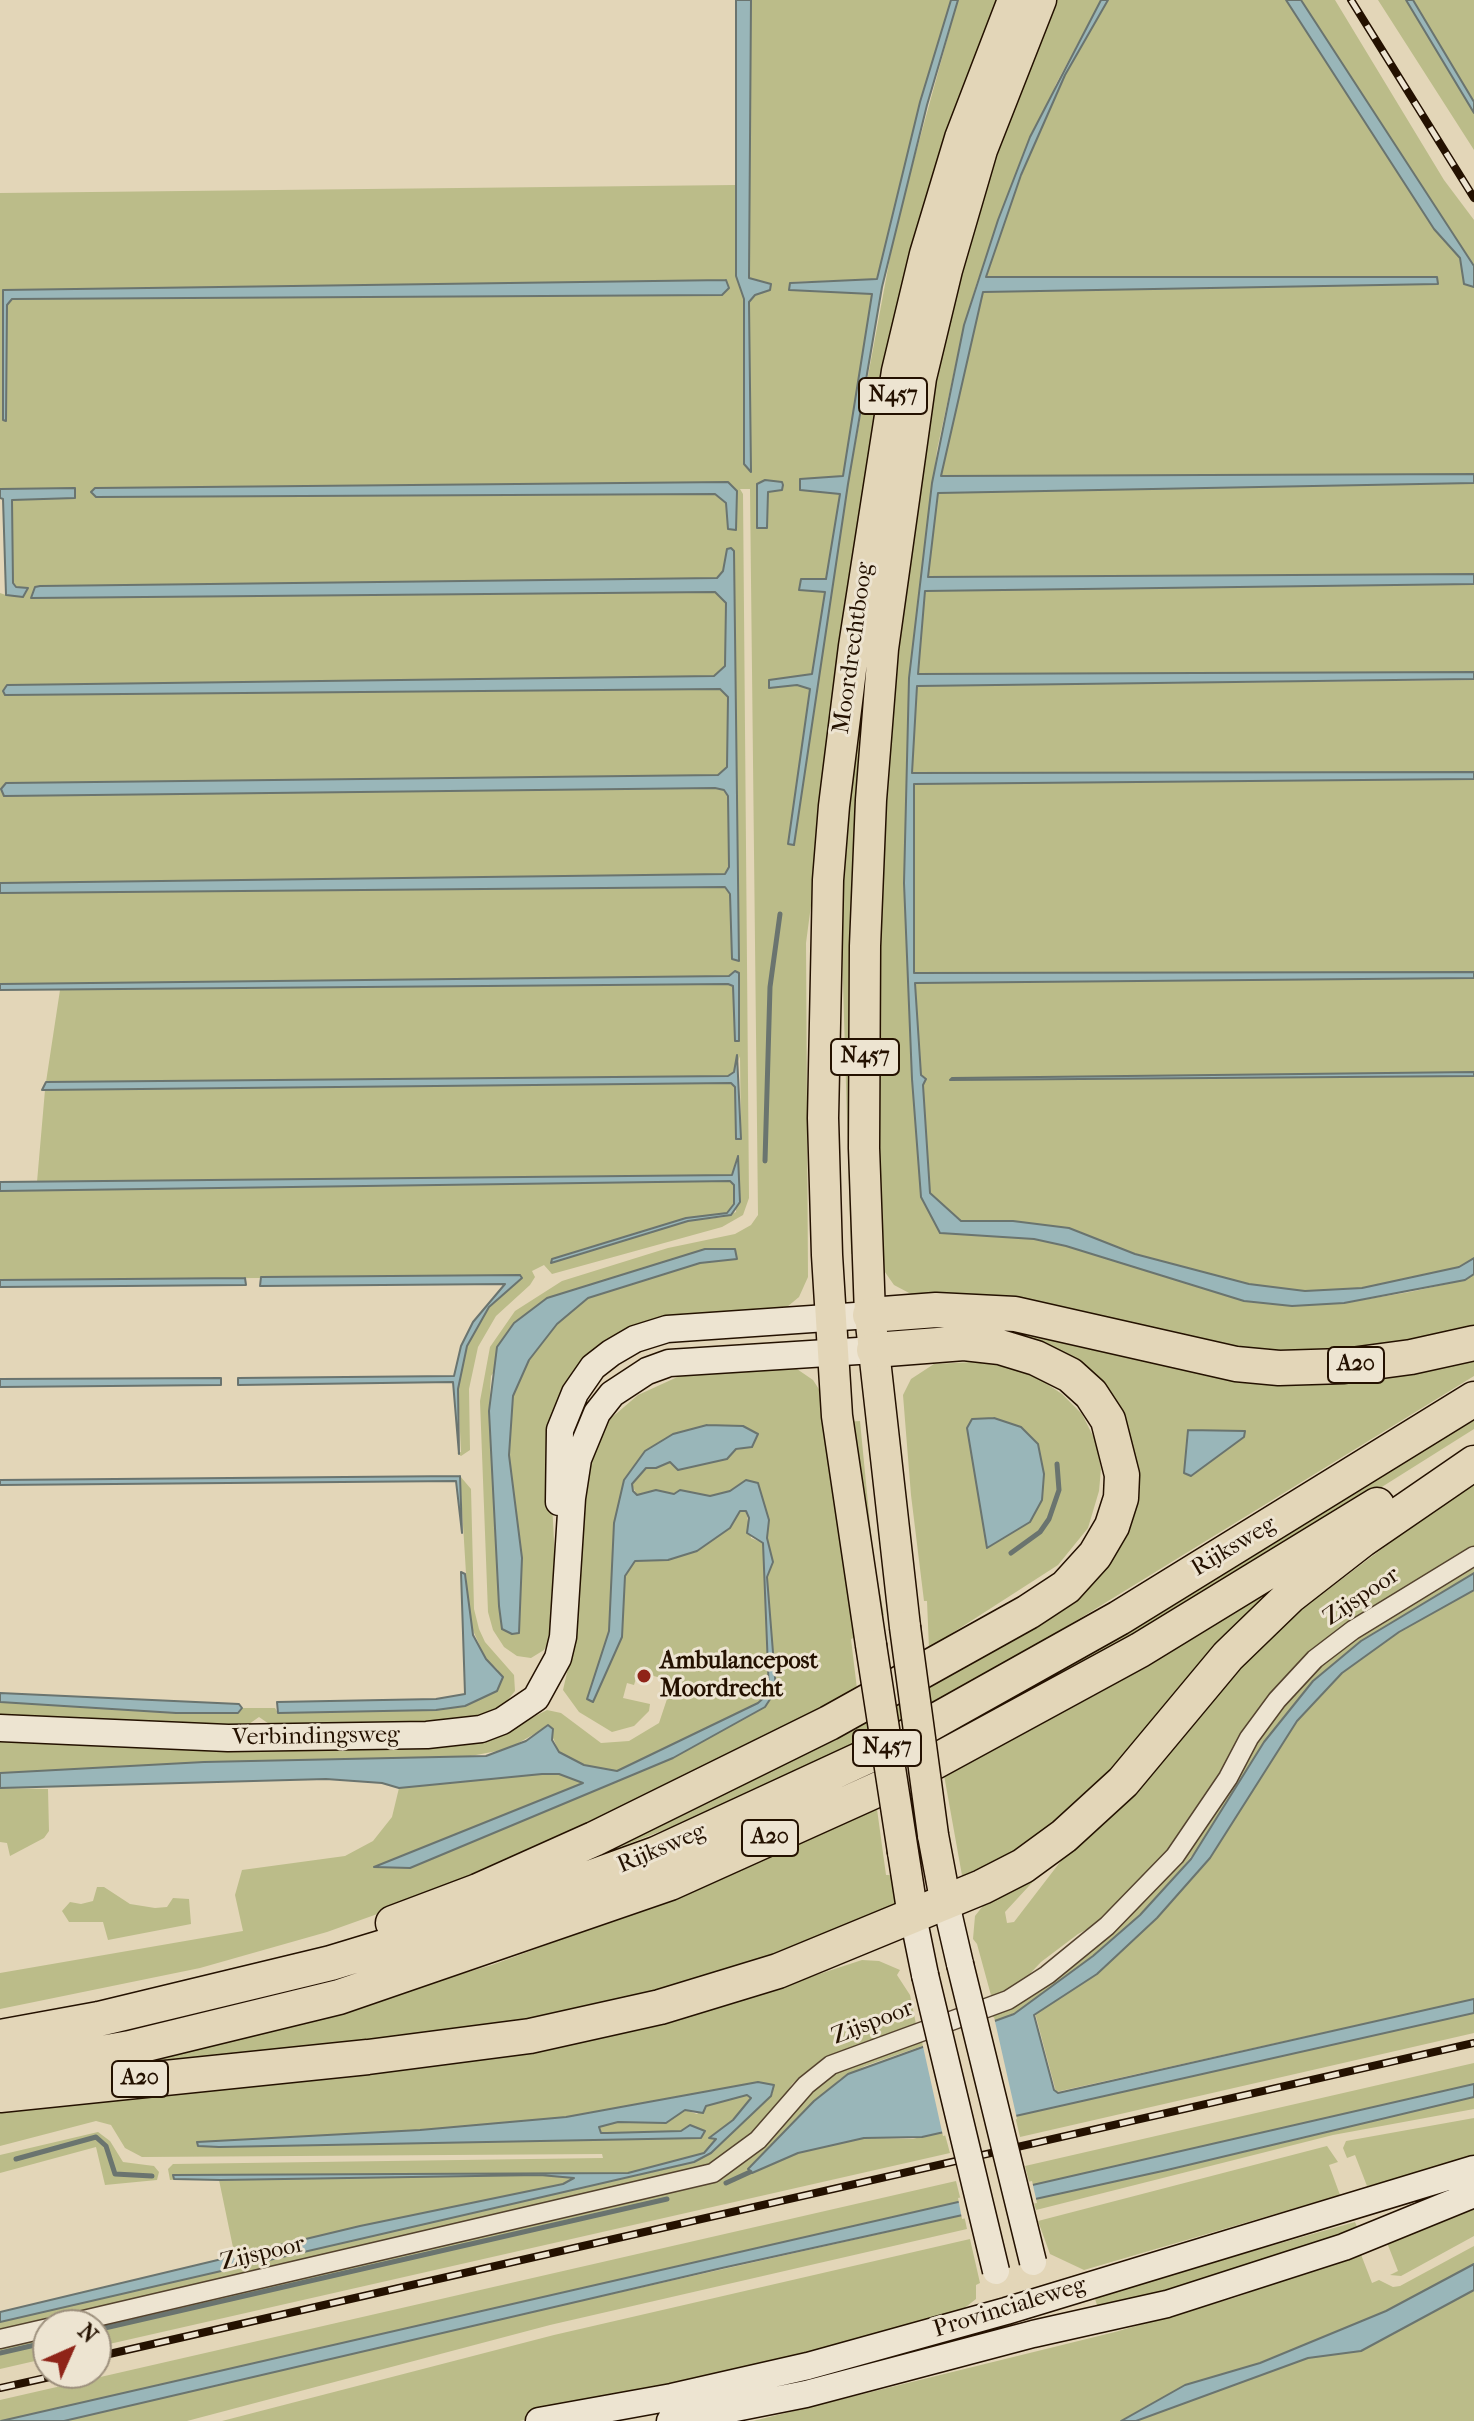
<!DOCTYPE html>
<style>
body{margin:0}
#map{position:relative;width:1474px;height:2421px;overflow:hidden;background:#e3d6b8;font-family:"IM FELL French Canon",serif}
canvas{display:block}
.north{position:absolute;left:32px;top:2309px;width:80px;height:80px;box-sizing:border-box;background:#ede4d1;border:2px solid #9d907d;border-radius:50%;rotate:45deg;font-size:22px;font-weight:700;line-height:32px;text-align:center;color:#241100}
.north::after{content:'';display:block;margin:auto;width:28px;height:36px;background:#8f2418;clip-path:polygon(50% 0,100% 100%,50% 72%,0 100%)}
</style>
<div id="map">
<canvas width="1474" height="2421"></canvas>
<div class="north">N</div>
</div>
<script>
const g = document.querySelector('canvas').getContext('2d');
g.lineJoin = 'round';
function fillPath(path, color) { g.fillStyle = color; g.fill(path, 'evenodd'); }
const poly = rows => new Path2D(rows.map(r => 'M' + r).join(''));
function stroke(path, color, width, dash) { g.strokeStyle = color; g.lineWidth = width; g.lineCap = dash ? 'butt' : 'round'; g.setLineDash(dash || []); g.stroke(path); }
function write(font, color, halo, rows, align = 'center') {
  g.font = font + ' "IM FELL French Canon",serif'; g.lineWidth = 6; g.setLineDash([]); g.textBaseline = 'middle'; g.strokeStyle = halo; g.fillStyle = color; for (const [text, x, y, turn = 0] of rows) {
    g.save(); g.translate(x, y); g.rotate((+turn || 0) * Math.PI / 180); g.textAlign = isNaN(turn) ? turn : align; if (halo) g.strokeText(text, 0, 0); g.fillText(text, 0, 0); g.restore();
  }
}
const green = poly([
 [751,0,951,0,920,102,877,279,790,282,790,290,873,293,843,476,800,479,800,490,840,493,826,579,801,579,825,592,812,674,770,688,797,685,810,689,789,843,793,845,848,484,896,225,958,0,1002,0,817,860,806,943,808,1277,799,1297,781,1312,606,1348,551,1482,556,1581,552,1635,544,1650,531,1658,517,1656,504,1647,493,1630,488,1612,480,1401,490,1347,515,1311,562,1281,668,1248,735,1234,751,1225,758,1215,750,489,740,489,743,494,749,1198,743,1215,722,1227,552,1274,544,1265,532,1271,535,1277,530,1285,496,1316,478,1347,469,1389,470,1450,461,1456,457,1453,461,1452,458,1389,467,1346,489,1307,521,1278,517,1276,0,1280,0,1191,730,1181,734,1185,734,1204,727,1213,686,1218,551,1263,688,1221,724,1217,736,1212,737,1156,732,1175,37,1182,45,1090,731,1083,735,1087,736,1139,741,1139,740,1056,734,1072,728,1076,46,1082,60,990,728,984,733,985,736,1041,735,972,730,976,0,984,0,893,725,887,730,893,732,959,727,549,723,571,717,578,40,586,35,587,31,597,715,592,726,603,725,666,714,676,7,685,6,695,720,689,728,697,727,767,718,775,6,783,4,796,715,788,724,790,728,796,729,867,725,874,0,883,0,593,6,595,27,588,15,587,13,583,10,504,12,500,74,498,75,488,0,489,0,193,735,185,736,276,744,299,744,463,750,471,749,302,754,295,770,290,771,285,749,278],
 [725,280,729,288,722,295,12,299,7,305,6,421,3,419,4,290],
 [737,492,728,528,726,503,715,494,92,496],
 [735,1249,737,1259,700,1263,588,1298,557,1324,529,1360,513,1396,509,1455,522,1558,519,1632,499,1606,489,1411,491,1376,547,1298],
 [1051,0,1101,0,1056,84,977,282,964,325,937,450,909,678,904,883,912,1079,921,1197,941,1233,1034,1239,1066,1246,1244,1301,1292,1306,1344,1303,1410,1292,1465,1280,1474,1274,1474,1329,1386,1347,1284,1353,1234,1349,1011,1296,911,1294,894,1285,880,1265,874,1119,884,753,918,461,972,214],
 [1108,0,1286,0,1434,229,1460,258,1464,284,1474,287,1474,474,941,476,983,292,1438,284,1436,277,986,277,1001,227,1042,124,1065,75],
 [1301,0,1335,0,1444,180,1474,220,1474,266],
 [1378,0,1406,0,1474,113,1474,150],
 [1413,0,1474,0,1474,102,1455,72],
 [1474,483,1474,574,928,577,938,493],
 [891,505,858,1254,851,1254,839,848],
 [1474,584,1474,672,918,674,925,591],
 [1474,680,1474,772,912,773,916,686],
 [1474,779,1474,972,914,973,914,784],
 [1474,978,1474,1072,951,1080,1474,1076,1474,1258,1459,1267,1362,1288,1305,1291,1249,1284,1135,1254,1069,1228,961,1221,930,1193,923,1085,926,1079,921,1075,915,983],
 [941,1326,1024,1332,1171,1366,1474,1350,1474,1376,1022,1654,843,1750,725,1806,600,1855,1112,1554,1119,1412,940,1333],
 [974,1362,1010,1367,1038,1378,1062,1394,1082,1414,1096,1442,1101,1469,1099,1491,1088,1528,1058,1565,929,1648,927,1601,924,1601,911,1495,903,1395,911,1379,934,1364],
 [994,1418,1021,1427,1038,1444,1030,1521,988,1548,968,1429,973,1419],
 [794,1367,813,1380,822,1394,856,1637,851,1639,857,1689,600,1822,411,1902,327,1932,200,1968,0,2009,0,1973,243,1931,235,1895,242,1870,345,1856,373,1841,392,1817,399,1788,542,1774,559,1774,584,1783,410,1868,673,1758,765,1707,776,1690,767,1577,773,1561,767,1538,769,1520,730,1491,710,1496,650,1491,637,1495,632,1485,646,1467,657,1468,670,1462,752,1447,758,1434,673,1434,645,1451,624,1480,614,1523,609,1631,587,1698,622,1637,625,1575,635,1560,668,1560,730,1528,740,1511,746,1511,751,1538,763,1543,769,1693,758,1703,617,1771,584,1765,559,1752,548,1726,508,1749,460,1758,204,1762,0,1773,0,1736,508,1730,547,1710,561,1713,601,1743,629,1741,659,1723,673,1681,638,1672,634,1685,627,1683,623,1698,650,1704,649,1711,634,1726,612,1732,579,1712,563,1690,571,1655,580,1479,603,1425,638,1395,684,1374],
 [1474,1411,1474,1429,1237,1578,946,1741,732,1843,551,1914,361,1974,189,2019,0,2057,0,2049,186,2012,359,1967,548,1905,728,1836,866,1770,1068,1661],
 [860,1421,873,1555,884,1615,877,1616,846,1422],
 [460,1476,471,1489,474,1609,479,1629,485,1642,514,1675,515,1691,502,1707,466,1721,275,1728,259,1717,242,1729,0,1720,0,1702,176,1713,238,1713,242,1708,275,1708,278,1713,465,1706,498,1670,486,1659,469,1622],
 [1474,1479,1474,1547,1343,1628,1166,1858,1106,1919,1078,1934,1041,1962,1022,1982,992,1999,977,1944,973,1939,975,1916,989,1898,1052,1861,1005,1912,1007,1923,1014,1922,1077,1840,1263,1639],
 [1327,1557,1054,1833,963,1881,944,1775,1101,1692],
 [1474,1565,1474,1573,1361,1641,1321,1674,1264,1742,1214,1828,1166,1888,1130,1924,1076,1970,1023,2009,994,2022,992,2013,1103,1937,1298,1685,1348,1641],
 [1474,1590,1474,1999,1056,2092,1035,2013,1097,1974,1157,1918,1210,1858,1297,1721,1342,1673,1399,1632],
 [0,1788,48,1789,49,1831,44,1838,10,1856,7,1843,0,1842],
 [877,1809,886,1875,892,1875,900,1911,805,1950,562,2017,45,2083,275,2028,492,1965,688,1893],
 [97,1887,104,1887,130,1904,155,1908,167,1907,173,1898,189,1899,191,1924,108,1940,103,1922,69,1922,62,1911,70,1902,81,1904,93,1901],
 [862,1960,879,1961,900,1970,897,1975,910,1995,916,2024,822,2059,792,2084,778,2109,742,2144,703,2168,0,2334,0,2322,687,2164,711,2153,773,2093,758,2082,566,2117,420,2130,197,2142,219,2147,640,2138,681,2131,601,2133,599,2127,618,2122,666,2123,685,2110,697,2114,706,2106,747,2095,751,2098,733,2120,711,2137,716,2139,704,2153,628,2173,173,2175,174,2179,186,2179,170,2180,168,2169,173,2164,603,2158,602,2154,142,2157,125,2148,111,2125,96,2121,0,2146,0,2108,511,2055,676,2021],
 [1474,2013,1474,2033,1020,2137,1015,2116],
 [923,2038,925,2045,865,2066,840,2079,749,2167,752,2173,798,2153,864,2138,913,2139,944,2131,950,2153,96,2347,96,2325,717,2179,741,2163,827,2078,842,2067],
 [1474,2063,1474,2084,1030,2186,1025,2166],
 [1474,2097,1474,2109,1333,2135,1036,2210,1033,2200],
 [1474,2118,1474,2163,1367,2186,1355,2155,1347,2158,1343,2148,1346,2141],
 [98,2132,110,2141,123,2162,154,2166,159,2172,157,2180,105,2185,96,2147,0,2173,0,2155],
 [1327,2146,1338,2162,1329,2165,1340,2195,1084,2270,1050,2254,1038,2221],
 [540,2175,574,2178,563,2184,360,2226,235,2257,219,2180],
 [956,2181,961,2201,0,2421,0,2400],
 [1474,2199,1474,2236,1401,2276,1390,2275,1398,2271,1386,2240],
 [964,2215,967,2229,550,2325,187,2421,64,2421,225,2381],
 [1355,2222,1358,2229,1316,2247,1099,2311,1094,2296],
 [970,2239,980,2283,976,2285,976,2299,944,2324,520,2421,222,2421,554,2335],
 [1474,2246,1474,2264,1386,2311,1260,2363,1185,2385,1121,2421,753,2421,1115,2332,1237,2297,1360,2252,1372,2283,1379,2280,1393,2287,1400,2286],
 [1474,2290,1474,2421,1136,2421,1308,2358,1361,2351],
 [48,2335,48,2358,0,2369,0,2346]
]);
const water = poly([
 [736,0,751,0,749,278,771,284,770,290,755,295,749,302,751,472,744,464,744,299,736,276,736,0],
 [951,0,958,0,927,105,882,287,848,484,794,845,788,844,810,689,797,685,769,688,769,680,812,674,825,592,799,590,801,579,826,579,840,494,800,490,800,479,843,476,872,294,789,290,790,283,877,279,920,102,951,0],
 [1101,0,1108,0,1065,75,1021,175,986,277,1437,277,1438,284,983,292,941,476,1474,474,1474,483,938,493,928,577,1474,574,1474,584,925,591,918,674,1474,672,1474,679,917,686,912,773,1474,772,1474,779,914,784,914,973,1474,972,1474,978,915,983,921,1075,926,1079,923,1085,930,1193,961,1221,1013,1221,1069,1228,1135,1254,1249,1284,1305,1291,1362,1288,1459,1267,1474,1258,1474,1274,1465,1280,1344,1303,1292,1306,1244,1301,1066,1246,1034,1239,940,1233,921,1197,912,1079,904,883,909,678,932,483,964,325,998,220,1030,137,1101,0],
 [1286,0,1301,0,1474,266,1474,287,1464,284,1460,258,1434,229,1286,0],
 [1406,0,1413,0,1474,102,1474,113,1406,0],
 [726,280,729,288,722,295,12,299,7,305,6,421,3,420,3,290,726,280],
 [765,480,782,482,783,485,782,490,768,492,767,528,757,528,757,484,765,480],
 [728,482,737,491,736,530,728,529,726,503,715,494,96,497,91,492,95,488,728,482],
 [75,488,75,498,12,500,13,583,16,587,28,588,23,597,6,595,3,499,0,498,0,489,75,488],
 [731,548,734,551,739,961,732,959,730,894,725,887,0,893,0,883,725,874,729,867,728,796,724,790,715,788,4,796,1,789,6,783,718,775,727,767,728,697,720,689,5,695,3,691,7,685,714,676,725,666,726,603,715,592,31,598,35,587,40,586,717,578,723,571,727,549,731,548],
 [735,971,739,973,739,1041,735,1041,733,986,728,984,0,990,0,984,729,976,735,971],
 [737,1055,741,1139,736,1139,735,1087,731,1083,42,1090,46,1082,728,1076,734,1072,737,1055],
 [1474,1072,1474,1076,950,1080,952,1078,1474,1072],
 [738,1156,740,1202,731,1215,688,1221,551,1263,552,1259,686,1218,727,1213,734,1204,734,1185,730,1181,0,1191,0,1182,732,1175,738,1156],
 [705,1249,735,1249,737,1259,700,1263,588,1298,557,1324,529,1360,513,1396,509,1455,522,1558,519,1633,512,1634,502,1629,499,1606,489,1411,497,1347,514,1323,547,1298,705,1249],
 [520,1275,522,1278,489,1307,467,1346,458,1389,459,1454,453,1382,238,1385,238,1378,454,1376,461,1346,473,1322,505,1284,260,1286,261,1277,520,1275],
 [245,1278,246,1285,0,1287,0,1280,245,1278],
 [221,1378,221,1385,0,1387,0,1379,221,1378],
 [994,1418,1021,1427,1038,1444,1044,1474,1042,1500,1030,1522,987,1548,967,1428,972,1419,994,1418],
 [707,1425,743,1426,758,1434,752,1447,736,1449,727,1459,678,1470,670,1462,656,1468,646,1468,632,1484,633,1491,637,1495,656,1490,674,1494,680,1490,710,1496,730,1491,746,1480,758,1483,769,1520,767,1538,773,1562,767,1577,776,1690,765,1707,673,1758,410,1868,374,1867,583,1783,559,1774,542,1774,399,1788,382,1783,326,1779,0,1788,0,1773,204,1762,486,1756,526,1741,548,1725,553,1729,552,1740,559,1752,584,1765,617,1771,758,1703,769,1693,763,1543,747,1533,749,1518,746,1511,740,1511,730,1528,697,1551,668,1560,635,1561,625,1576,622,1637,593,1702,587,1699,609,1631,614,1523,624,1480,645,1451,673,1434,707,1425],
 [1188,1430,1245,1431,1244,1437,1191,1476,1184,1473,1188,1430],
 [460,1476,462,1533,456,1481,0,1485,0,1480,460,1476],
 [461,1572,465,1574,473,1635,486,1659,503,1677,497,1691,465,1706,436,1710,278,1713,277,1702,436,1699,465,1694,461,1572],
 [1474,1573,1474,1590,1399,1632,1342,1673,1297,1721,1210,1858,1157,1918,1097,1974,1034,2015,1054,2090,1058,2093,1474,1999,1474,2013,922,2137,864,2138,798,2153,752,2173,748,2169,814,2101,848,2074,1014,2014,1093,1956,1140,1915,1191,1859,1264,1742,1313,1681,1361,1641,1474,1573],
 [0,1693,239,1704,242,1708,238,1713,176,1713,0,1702,0,1693],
 [758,2082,774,2085,771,2096,711,2153,694,2162,0,2322,0,2312,360,2226,563,2184,574,2178,540,2175,220,2180,174,2179,173,2175,628,2173,704,2153,716,2139,709,2138,733,2120,751,2098,747,2095,706,2106,703,2113,685,2110,666,2123,618,2122,599,2127,601,2133,607,2133,681,2131,690,2125,705,2131,701,2138,219,2147,198,2146,197,2142,420,2130,566,2117,758,2082],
 [1474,2084,1474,2097,1167,2170,722,2268,64,2421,1,2421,1474,2084],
 [1474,2264,1474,2290,1361,2351,1308,2358,1136,2421,1121,2421,1185,2385,1260,2363,1386,2311,1474,2264]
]);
const pier = poly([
 [994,2017,1017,2119,943,2136,922,2042],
 [1032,2181,1037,2203,962,2219,958,2198]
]);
const stream = poly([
 [765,1161,770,987,780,914],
 [1011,1553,1040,1532,1049,1519,1059,1490,1057,1464],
 [16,2159,96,2137,106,2146,115,2174,152,2176],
 [726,2183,750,2172],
 [96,2330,667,2199],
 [0,2353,48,2342]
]);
const street = poly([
 [62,2325,713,2173,758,2140,806,2085,831,2065,1008,2000,1047,1975,1107,1926,1175,1856,1228,1778,1249,1738,1277,1700,1315,1659,1353,1630,1474,1556],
 [0,2339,48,2328]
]);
const secondary = poly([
 [559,1502,560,1430,575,1393,593,1367,611,1353,635,1339,667,1329,870,1315],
 [0,1728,228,1738,427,1735,481,1729,502,1721,536,1698,558,1658,563,1637,572,1498,578,1459,597,1413,612,1394,647,1371,669,1363,874,1350],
 [945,1899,960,1964],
 [913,1916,925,1975],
 [539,2421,672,2397,808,2366,1006,2311,1474,2169],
 [670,2421,806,2394,1033,2334,1167,2304,1344,2247,1474,2194]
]);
const primary = poly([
 [905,1627,870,1315,864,1148,865,946,871,800,883,649,921,378,947,270,982,150,1041,0],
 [871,1645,837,1416,827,1255,823,1118,828,880,834,806,854,646,897,371,925,254,960,138,1013,0],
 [933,1835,945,1899],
 [903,1852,913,1916]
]);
const highway = poly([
 [870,1315,936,1310,1015,1314,1236,1364,1279,1368,1344,1366,1411,1357,1474,1343],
 [393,1923,478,1891,594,1839,829,1723,1028,1612,1066,1587,1095,1555,1112,1526,1121,1498,1122,1475,1108,1420,1091,1394,1070,1375,1036,1358,1000,1347,964,1343,874,1350],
 [0,2037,99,2019,331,1963,476,1919,656,1854,896,1743,1119,1618,1474,1399],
 [0,2071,130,2048,339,1997,670,1883,914,1773,1140,1650,1377,1505],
 [0,2095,368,2057,530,2036,660,2007,778,1971,982,1887,1023,1866,1064,1836,1123,1782,1228,1656,1290,1596,1362,1540,1474,1463]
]);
const rail = poly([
 [1351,0,1474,198],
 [96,2357,1474,2043],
 [0,2388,68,2373]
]);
const secondaryBridge = poly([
 [960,1964,1033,2262],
 [925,1975,996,2271]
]);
const primaryBridge = poly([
 [905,1627,933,1835],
 [871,1645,903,1852]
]);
const markers = [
 [644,1676,8,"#8f2418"]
];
const shields = [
 [893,396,68],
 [865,1057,68],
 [1356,1365,56],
 [887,1748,68],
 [770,1838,56],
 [140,2079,56]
];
const shieldNames = [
 ["N457",893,396],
 ["N457",865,1057],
 ["A20",1356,1365],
 ["N457",887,1748],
 ["A20",770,1838],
 ["A20",140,2079]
];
const streetNames = [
 ["Moordrechtboog",854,648,-82],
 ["Rijksweg",1234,1547,-31],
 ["Zijspoor",1362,1597,-34],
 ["Verbindingsweg",316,1737,-1],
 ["Rijksweg",662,1849,-23],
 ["Zijspoor",873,2023,-21],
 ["Zijspoor",263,2254,-13],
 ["Provincialeweg",1010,2308,-17]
];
const poiNames = [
 ["Ambulancepost",660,1662],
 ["Moordrecht",660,1690]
];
fillPath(green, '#bbbc89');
fillPath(water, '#99b6b9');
stroke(water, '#6a746f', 2);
fillPath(pier, '#e3d6b8');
stroke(stream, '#6a746f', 5);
stroke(street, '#54422e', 21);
stroke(secondary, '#241100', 29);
stroke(primary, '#241100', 33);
stroke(highway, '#241100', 37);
stroke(street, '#ede4d1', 18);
stroke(secondary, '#ede4d1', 26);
stroke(primary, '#e3d6b8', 30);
stroke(highway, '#e3d6b8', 34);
stroke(rail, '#241100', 8);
stroke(rail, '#ede4d1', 5, [15]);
stroke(secondaryBridge, '#241100', 29, []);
stroke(primaryBridge, '#241100', 33, []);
stroke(secondaryBridge, '#ede4d1', 26);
stroke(primaryBridge, '#e3d6b8', 30);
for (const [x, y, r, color] of markers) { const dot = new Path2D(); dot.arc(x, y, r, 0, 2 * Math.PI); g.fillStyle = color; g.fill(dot); stroke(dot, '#ede4d1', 3); }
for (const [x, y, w] of shields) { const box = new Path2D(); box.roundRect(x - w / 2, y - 18, w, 36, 6); g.fillStyle = '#ede4d1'; g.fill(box); stroke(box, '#241100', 2); }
write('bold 22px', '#241100', null, shieldNames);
write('24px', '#241100', '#ede4d1', streetNames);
write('bold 24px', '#241100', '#ede4d1', poiNames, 'left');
</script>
